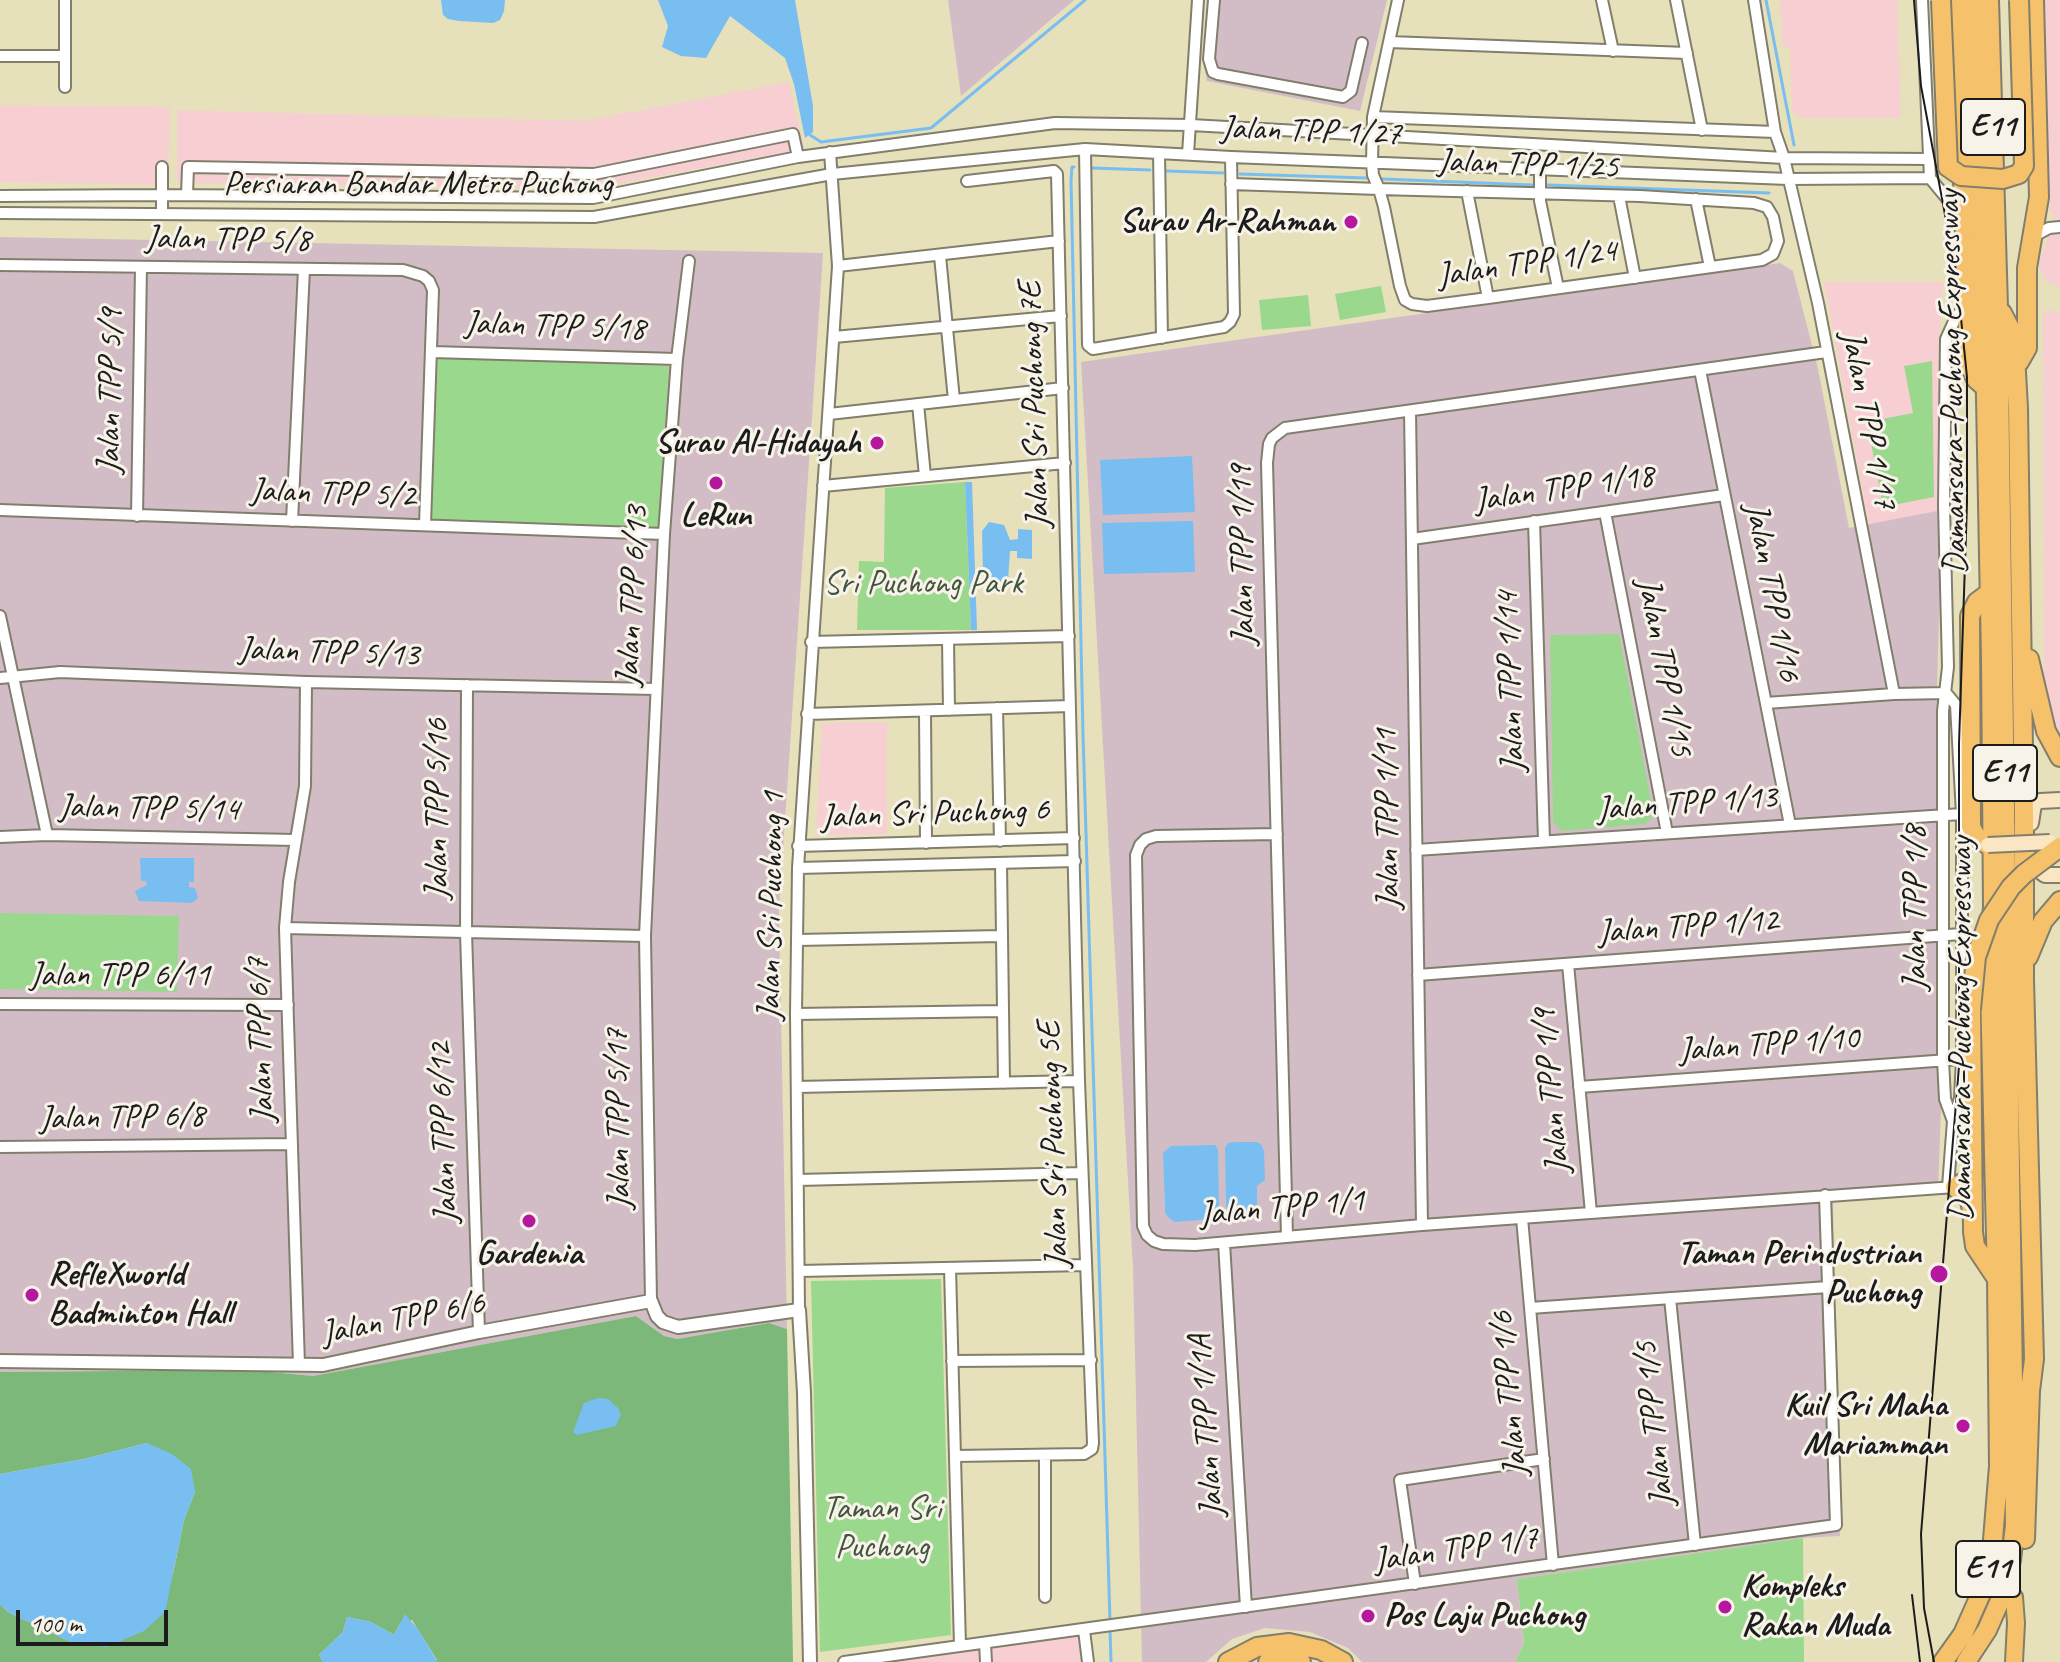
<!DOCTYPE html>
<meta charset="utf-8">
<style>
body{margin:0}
#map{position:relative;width:2060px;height:1662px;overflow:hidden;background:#e6e0bb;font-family:Caveat,sans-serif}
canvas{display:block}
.scale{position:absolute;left:16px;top:1610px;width:152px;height:36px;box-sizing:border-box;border:4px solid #1c1c1c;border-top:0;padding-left:10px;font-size:24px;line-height:28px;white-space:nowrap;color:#1c1c1c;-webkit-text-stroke:6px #f7f3e8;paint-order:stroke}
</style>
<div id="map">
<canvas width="2060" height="1662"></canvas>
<div class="scale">100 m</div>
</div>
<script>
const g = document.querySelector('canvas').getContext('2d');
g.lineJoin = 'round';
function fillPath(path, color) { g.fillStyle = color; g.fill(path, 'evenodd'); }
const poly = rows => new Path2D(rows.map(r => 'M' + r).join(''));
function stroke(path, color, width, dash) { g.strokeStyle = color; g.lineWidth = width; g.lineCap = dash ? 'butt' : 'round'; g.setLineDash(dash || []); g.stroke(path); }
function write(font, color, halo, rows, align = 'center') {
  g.font = font + ' Caveat,sans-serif'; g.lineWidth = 6; g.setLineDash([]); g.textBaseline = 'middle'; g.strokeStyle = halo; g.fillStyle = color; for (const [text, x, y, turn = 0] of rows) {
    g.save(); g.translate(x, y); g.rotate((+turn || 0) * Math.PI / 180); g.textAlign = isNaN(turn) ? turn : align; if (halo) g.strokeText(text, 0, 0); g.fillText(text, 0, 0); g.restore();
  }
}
const built = poly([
 [1780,0,1897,0,1901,118,1801,118,1792,111,1790,48,1783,47],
 [2040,0,2060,0,2060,287,2044,280,2039,264,2054,220,2041,184],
 [789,82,804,149,595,188,177,183,177,110,584,121],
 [0,105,170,107,168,185,0,182],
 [1824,282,1943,282,1938,358,1942,510,1869,525],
 [2043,311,2060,311,2060,740,2044,696],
 [887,722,887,834,816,835,822,723],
 [1081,1634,1084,1662,874,1662]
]);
const industrial = poly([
 [948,0,1074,0,961,96],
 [1209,0,1387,0,1360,111,1207,81,1204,66],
 [0,237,823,253,779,910,787,1329,769,1323,677,1339,664,1336,636,1316,313,1376,249,1370,0,1372],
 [1780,263,1793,271,1818,369,1849,528,1942,510,1937,688,1947,703,1947,939,1938,1192,1833,1202,1840,1536,1803,1538,1517,1579,1524,1643,1515,1662,1362,1662,1348,1648,1310,1632,1265,1628,1232,1639,1206,1662,1142,1662,1133,1268,1081,362]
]);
const green = poly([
 [1381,286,1386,312,1340,320,1335,294],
 [1308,295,1311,326,1262,330,1259,300],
 [438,358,669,366,658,527,431,520],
 [1932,361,1934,497,1883,507,1867,422,1913,413,1904,366],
 [965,482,971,630,857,630,859,561,884,562,885,488],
 [1619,634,1654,816,1645,824,1562,831,1553,822,1550,635],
 [0,913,179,916,177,992,0,989],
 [941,1279,951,1635,820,1652,811,1281],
 [1803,1538,1804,1662,1515,1662,1524,1643,1517,1579]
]);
const forest = poly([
 [636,1316,664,1336,677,1339,769,1323,787,1329,793,1662,435,1662,437,1660,412,1620,399,1625,394,1635,371,1622,347,1617,343,1632,319,1655,323,1662,0,1662,0,1604,8,1612,75,1644,173,1574,184,1520,195,1492,147,1443,84,1459,0,1474,0,1372,249,1370,313,1376]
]);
const water = poly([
 [441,0,505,0,504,11,500,20,493,23,459,21,448,19,443,15],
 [658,0,795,0,813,106,813,132,805,138,794,84,785,58,730,16,706,58,681,56,662,47,668,26],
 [1192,456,1195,512,1103,515,1100,460],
 [965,482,972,482,977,630,971,630],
 [1193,521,1195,572,1104,574,1102,523],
 [989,522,1004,525,1010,540,1018,539,1018,529,1032,530,1032,559,1017,558,1017,551,1010,551,1008,581,1000,589,989,587,983,575,982,531],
 [140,858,194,858,194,882,189,882,189,887,195,888,198,898,192,903,139,901,135,891,147,885,146,881,141,881],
 [1235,1142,1256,1142,1261,1144,1264,1151,1265,1180,1257,1186,1257,1209,1255,1212,1243,1216,1227,1211,1226,1205,1225,1148,1228,1143],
 [1215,1145,1218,1149,1219,1211,1217,1216,1212,1219,1175,1222,1170,1219,1165,1213,1165,1205,1163,1153,1171,1146],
 [598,1398,608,1399,618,1408,621,1414,616,1426,577,1435,573,1432,584,1403],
 [147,1443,172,1454,191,1469,195,1492,184,1520,165,1612,144,1631,107,1647,75,1644,8,1612,0,1604,0,1474,84,1459],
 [405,1614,418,1629,437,1661,435,1662,323,1662,319,1655,343,1632,347,1617,371,1622,394,1635]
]);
const stream = poly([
 [1766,0,1794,145],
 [810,135,821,142,931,128,1085,0],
 [1074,167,1072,167,1071,180,1083,735,1110,1621],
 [1091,168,1150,170],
 [1167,171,1223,173],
 [1240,174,1366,178],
 [1383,179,1532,185],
 [1548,185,1769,193],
 [1110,1629,1111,1662]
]);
const minor = poly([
 [65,0,65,87],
 [1214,0,1209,59,1213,72,1218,74,1343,97,1351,91,1362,43],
 [1602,0,1613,51],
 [1676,0,1702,130],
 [1754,0,1775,132,1784,158,1818,303,1894,694],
 [1922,0,1930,178,1963,218],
 [1389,42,1687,53],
 [0,56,65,56],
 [1373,117,1775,132],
 [1085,149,1088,345,1093,349,1224,327,1230,322,1234,314,1231,157],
 [1159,153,1162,338],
 [1188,154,1198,0],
 [1540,169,1540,201,1558,288],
 [1231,184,1379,189,1640,196,1754,203,1767,207,1773,217,1778,241,1773,254,1762,260,1488,298,1427,306,1412,304,1405,300,1400,286,1384,207,1379,189,1373,175,1372,163,1373,117,1398,0],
 [1467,191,1488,298],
 [187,195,188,167,594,174,793,134,798,157],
 [0,196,162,195,593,198,798,157,1055,123,1191,125,1784,158,1929,159],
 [1619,196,1635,278],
 [1696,199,1710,267],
 [0,213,594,217,832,174,1085,149,1231,157,1788,179,1930,178],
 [162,214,162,167],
 [2034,236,2049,228,2060,227],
 [940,256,954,400],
 [0,265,403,270,423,276,429,281,433,290,425,525],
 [838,266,1059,241],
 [834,337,1061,316],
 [432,352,677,359],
 [1700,370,1790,825],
 [918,404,925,476],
 [1410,411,1422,1225],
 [829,414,1063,388],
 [823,486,1065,463],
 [0,510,664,534],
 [1605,512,1667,833],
 [137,516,141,267],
 [292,521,304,269],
 [1534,521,1544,841],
 [1412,539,1724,495],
 [0,616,47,835],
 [948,639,949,710],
 [811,642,1069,636],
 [0,678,60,672,306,682,656,689],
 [467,685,466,933,479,1332],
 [1766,703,1894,694,1946,693,1956,705,1962,814,1962,1059,1960,1098,1953,1121,1948,1187],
 [997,708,1000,841],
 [925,711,926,843],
 [807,714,1070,706],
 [1277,834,1156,836,1146,839,1140,845,1136,855,1143,1226,1147,1235,1154,1241,1163,1244,1195,1245,1422,1225,1955,1187],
 [0,837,47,835,296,840],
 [798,846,1074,838],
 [1416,850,1962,814],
 [1001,863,1004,1083],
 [798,868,1075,861],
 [285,928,645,936],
 [797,940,1001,936],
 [1568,964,1591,1213],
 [1418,975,1961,934],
 [0,1004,288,1005],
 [796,1014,1002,1011],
 [797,1087,1079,1081],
 [1579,1087,1962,1059],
 [1953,1121,1945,1099,1943,1060,1943,711,1948,667,1944,505,1946,339,1956,317,1967,304],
 [0,1147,292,1144],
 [798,1180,1082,1173],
 [1522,1218,1553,1565],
 [1287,1236,1267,463,1269,444,1272,438,1285,428,1826,352],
 [1224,1243,1246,1607],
 [950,1268,960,1646],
 [799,1271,1086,1265],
 [1670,1298,1695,1545],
 [651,1301,645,936,664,534,677,359,689,261],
 [1530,1308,1828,1287],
 [799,1310,796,1014,798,868,838,266,830,152],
 [952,1361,1091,1360],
 [299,1365,285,928,289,882,305,786,306,682],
 [955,1456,1084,1454,1092,1449,1093,1443,1079,1081,1057,174,1054,171,967,181],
 [1415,1584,1400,1480,1544,1459],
 [1045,1597,1045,1455],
 [1084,1630,1088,1662],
 [985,1643,986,1662],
 [844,1662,1836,1525,1825,1195]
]);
const tertiary = poly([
 [0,1361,323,1365,479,1332,651,1301,657,1316,663,1322,678,1327,799,1310,804,1393,810,1662]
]);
const secondary = poly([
 [2031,823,2034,804,2040,801,2060,800],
 [2032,859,2037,869,2045,875,2060,875]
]);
const primary = poly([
 [2014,1662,2016,1623,2014,1597]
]);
const motorway = poly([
 [1957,0,1969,364,1976,379,1986,388],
 [2002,313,2014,336,2018,408,2024,816,2024,980,2034,1359,2030,1391,2025,1539],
 [2019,362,2027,348,2027,268,2039,197,2034,0],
 [2029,659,2046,731,2060,757],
 [1988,845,1976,836,1971,827,1970,616,1977,602,1989,593],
 [2028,957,2043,921,2060,901],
 [1971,1009,1973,1232,1975,1246,1997,1279],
 [1972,1211,1970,1200,1955,1187,1968,1180,1972,1170],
 [1228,1662,1257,1647,1289,1643,1321,1650,1343,1662],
 [1268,1662,1284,1660,1301,1662],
 [1943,1662,1963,1634,1983,1589,1992,1552,1999,1466,1997,1279,1989,947,1993,907,1991,660,1983,241,1974,0],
 [1966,1662,1987,1630,2002,1596,2011,1560,2015,1525,1998,307,1989,0]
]);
const tram = poly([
 [1914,0,1921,86,1957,279,1967,377,1967,503,1959,744,1959,1066,1921,1534,1924,1608,1934,1662],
 [1912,1595,1920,1662]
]);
const secondaryBridge = poly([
 [1988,845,2050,842]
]);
const motorwayBridge = poly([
 [1941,0,1948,167,1961,176,2003,179,2019,174,2024,166,2019,0],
 [1971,1009,1976,957,1989,920,2011,887,2024,874,2060,847]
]);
const markers = [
 [1351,222,8,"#b5179e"],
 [877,443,8,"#b5179e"],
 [716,483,8,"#b5179e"],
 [529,1221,8,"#b5179e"],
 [1939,1274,10,"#b5179e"],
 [32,1295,8,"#b5179e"],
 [1963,1426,8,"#b5179e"],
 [1725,1607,8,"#b5179e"],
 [1368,1616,8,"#b5179e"]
];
const shields = [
 [1993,127,64],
 [2005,773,64],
 [1988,1569,64]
];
const shieldNames = [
 ["E11",1993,127],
 ["E11",2005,773],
 ["E11",1988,1569]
];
const streetNames = [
 ["Jalan TPP 1/27",1311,132,2],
 ["Jalan TPP 1/25",1528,165,2],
 ["Persiaran Bandar Metro Puchong",418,185],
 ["Jalan TPP 5/8",228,240,1],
 ["Jalan TPP 1/24",1527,264,-8],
 ["Jalan TPP 5/18",555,327,2],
 ["Damansara–Puchong Expressway",1953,382,-91],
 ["Jalan TPP 5/9",111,391,-89],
 ["Jalan Sri Puchong 7E",1035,405,-92],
 ["Jalan TPP 1/17",1868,420,79],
 ["Jalan TPP 1/18",1564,489,-8],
 ["Jalan TPP 5/2",333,494,2],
 ["Jalan TPP 1/19",1243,555,-91],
 ["Jalan TPP 1/16",1772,592,79],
 ["Jalan TPP 6/13",633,596,-87],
 ["Jalan TPP 5/13",329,653,2],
 ["Jalan TPP 1/15",1664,667,79],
 ["Jalan TPP 1/14",1511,682,-92],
 ["Jalan TPP 1/13",1687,804,-4],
 ["Jalan TPP 5/14",149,809,1],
 ["Jalan TPP 5/16",438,809,-90],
 ["Jalan Sri Puchong 6",935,814,-2],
 ["Jalan TPP 1/11",1388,819,-91],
 ["Jalan Sri Puchong 1",772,906,-89],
 ["Jalan TPP 1/8",1916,908,-90],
 ["Jalan TPP 1/12",1688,927,-4],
 ["Jalan TPP 6/11",120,976],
 ["Damansara–Puchong Expressway",1962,1029,-90],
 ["Jalan TPP 6/7",261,1040,-92],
 ["Jalan TPP 1/10",1769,1045,-4],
 ["Jalan TPP 1/9",1552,1091,-95],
 ["Jalan TPP 6/8",122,1118,-1],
 ["Jalan TPP 5/17",619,1119,-91],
 ["Jalan TPP 6/12",444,1133,-92],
 ["Jalan Sri Puchong 5E",1054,1145,-92],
 ["Jalan TPP 1/1",1282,1208,-5],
 ["Jalan TPP 6/6",403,1319,-11],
 ["Jalan TPP 1/6",1510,1394,-95],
 ["Jalan TPP 1/5",1655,1424,-96],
 ["Jalan TPP 1/1A",1207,1426,-94],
 ["Jalan TPP 1/7",1456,1550,-8]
];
const poiNames = [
 ["Surau Ar-Rahman",1335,222],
 ["Surau Al-Hidayah",861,443],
 ["LeRun",716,516,"center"],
 ["Gardenia",529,1254,"center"],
 ["Taman Perindustrian",1921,1254],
 ["Puchong",1921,1293],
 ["RefleXworld",48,1275,"left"],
 ["Badminton Hall",48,1314,"left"],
 ["Kuil Sri Maha",1947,1406],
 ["Mariamman",1947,1445],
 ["Kompleks",1741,1587,"left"],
 ["Rakan Muda",1741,1626,"left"],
 ["Pos Laju Puchong",1384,1616,"left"]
];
const parkNames = [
 ["Sri Puchong Park",923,584],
 ["Taman Sri",882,1509],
 ["Puchong",882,1548]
];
fillPath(built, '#f7cfd3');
fillPath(industrial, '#d2bdc7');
fillPath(green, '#9ad88e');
fillPath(forest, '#7bb879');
fillPath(water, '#79bef0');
stroke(stream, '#79bef0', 3);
stroke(minor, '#817e6c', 14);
stroke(tertiary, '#817e6c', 16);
stroke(secondary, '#817e6c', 18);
stroke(primary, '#817e6c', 20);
stroke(motorway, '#817e6c', 22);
stroke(minor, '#fff', 10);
stroke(tertiary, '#fff', 12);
stroke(secondary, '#fbe6c4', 14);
stroke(primary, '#f6c16b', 16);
stroke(motorway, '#f6c16b', 18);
stroke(tram, '#1c1c1c', 2);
stroke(secondaryBridge, '#817e6c', 18, []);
stroke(motorwayBridge, '#817e6c', 22, []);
stroke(secondaryBridge, '#fbe6c4', 14);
stroke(motorwayBridge, '#f6c16b', 18);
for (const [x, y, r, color] of markers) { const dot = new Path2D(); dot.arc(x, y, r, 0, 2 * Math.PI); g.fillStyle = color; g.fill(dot); stroke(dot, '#f7f3e8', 3); }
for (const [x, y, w] of shields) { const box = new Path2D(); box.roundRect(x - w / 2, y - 28, w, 56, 6); g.fillStyle = '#f7f3e8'; g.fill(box); stroke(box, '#1c1c1c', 2); }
write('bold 32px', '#1c1c1c', null, shieldNames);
write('34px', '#1c1c1c', '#f7f3e8', streetNames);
write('bold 34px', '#1c1c1c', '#f7f3e8', poiNames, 'right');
write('34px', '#42543e', '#f7f3e8', parkNames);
</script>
